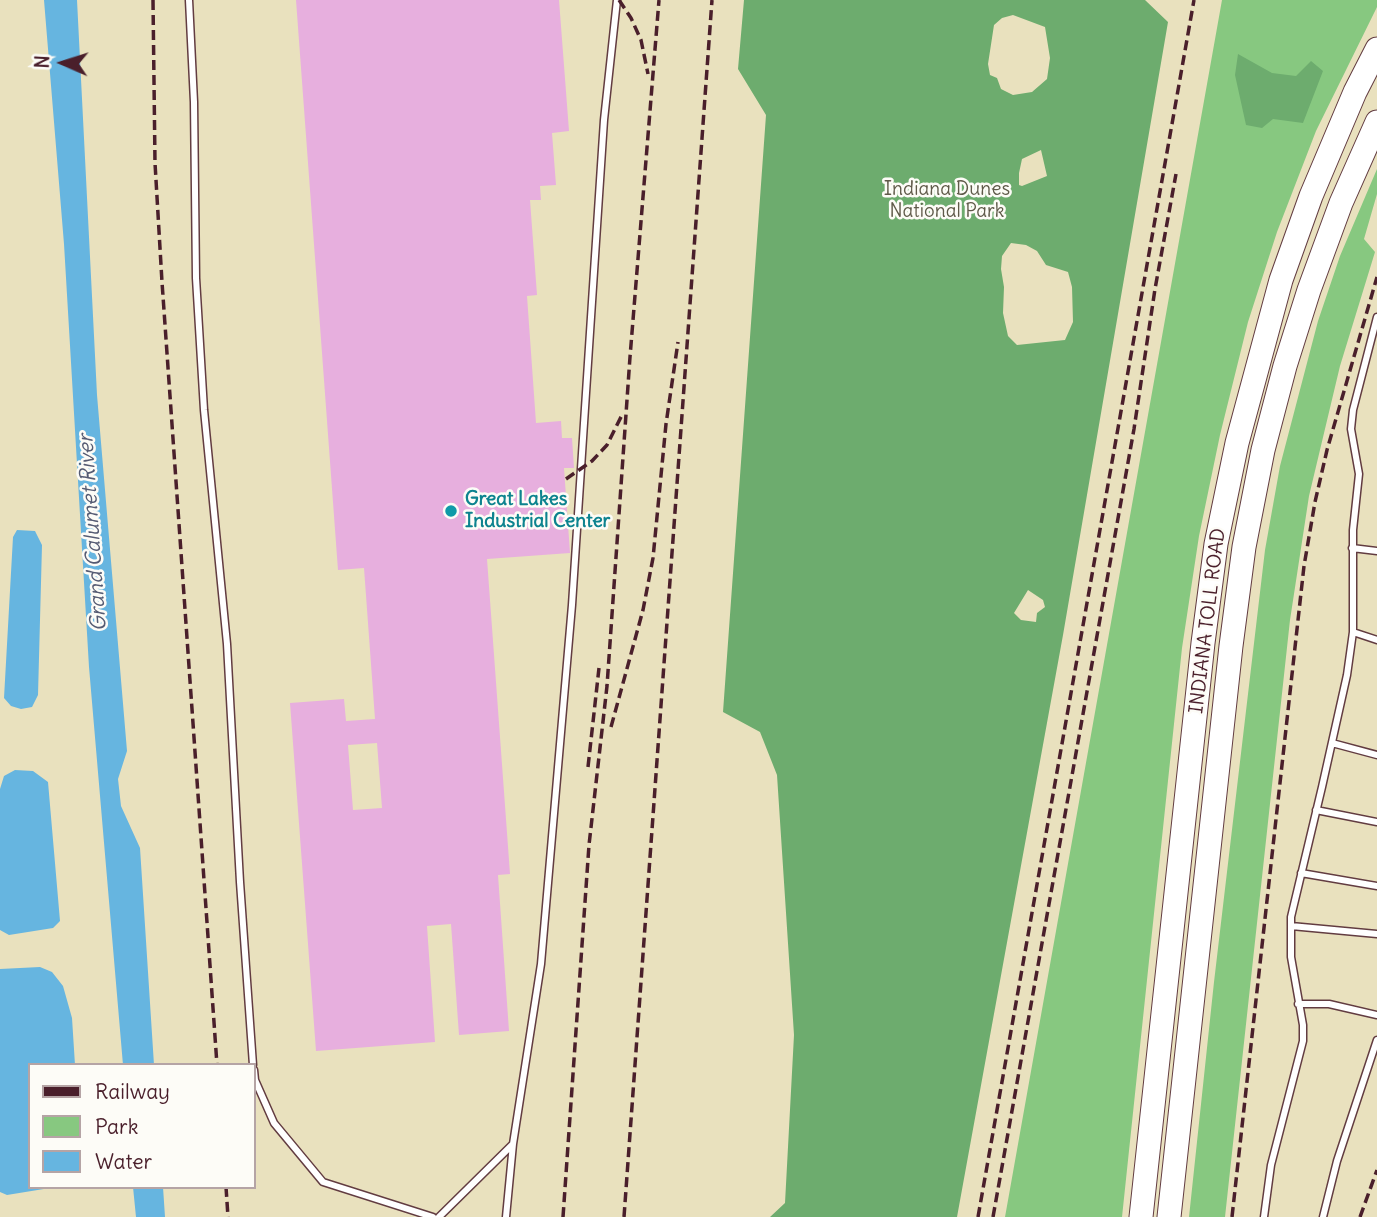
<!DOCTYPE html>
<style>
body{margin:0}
#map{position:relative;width:1377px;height:1217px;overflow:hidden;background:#e9e1be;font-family:Delius,sans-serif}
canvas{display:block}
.legend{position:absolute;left:28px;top:1063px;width:228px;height:126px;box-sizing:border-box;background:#fdfcf7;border:2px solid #b5a4a5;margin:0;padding:9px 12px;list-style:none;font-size:21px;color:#4a1f2b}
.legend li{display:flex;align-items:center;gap:14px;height:35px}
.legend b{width:35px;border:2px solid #b5a4a5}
.north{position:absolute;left:28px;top:28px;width:70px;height:70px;-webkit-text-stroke:5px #fdfcf7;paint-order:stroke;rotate:273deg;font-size:19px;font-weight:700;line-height:28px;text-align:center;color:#4a1f2b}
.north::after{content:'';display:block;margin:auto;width:24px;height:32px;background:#4a1f2b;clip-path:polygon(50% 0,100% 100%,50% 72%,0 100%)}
</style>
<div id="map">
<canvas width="1377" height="1217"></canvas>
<ul class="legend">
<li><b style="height:9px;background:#4a1f2b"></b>Railway</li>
<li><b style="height:19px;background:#87c880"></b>Park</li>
<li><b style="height:19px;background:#66b5e0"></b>Water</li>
</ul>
<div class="north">N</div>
</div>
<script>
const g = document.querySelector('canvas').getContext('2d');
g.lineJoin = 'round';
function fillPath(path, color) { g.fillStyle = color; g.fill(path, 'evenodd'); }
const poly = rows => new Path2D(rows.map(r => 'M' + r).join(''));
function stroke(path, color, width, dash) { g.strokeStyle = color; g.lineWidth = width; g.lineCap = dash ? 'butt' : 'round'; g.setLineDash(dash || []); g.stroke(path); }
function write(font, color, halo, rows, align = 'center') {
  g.font = font + ' Delius,sans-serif'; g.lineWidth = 5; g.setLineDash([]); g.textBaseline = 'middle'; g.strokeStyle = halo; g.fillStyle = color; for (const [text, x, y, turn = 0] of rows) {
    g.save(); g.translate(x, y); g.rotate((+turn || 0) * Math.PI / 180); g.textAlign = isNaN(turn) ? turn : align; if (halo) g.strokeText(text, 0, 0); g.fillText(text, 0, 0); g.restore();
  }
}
const green = poly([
 [1222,0,1377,0,1377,7,1316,131,1277,232,1248,322,1220,435,1199,536,1182,648,1122,1217,1005,1217],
 [1377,169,1377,194,1364,239,1375,252,1340,366,1309,496,1290,620,1225,1217,1189,1217,1214,982,1265,550,1280,466,1318,321,1340,256]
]);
const forest = poly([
 [744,0,1145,0,1168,22,1063,635,957,1217,770,1217,785,1203,794,1035,777,775,760,732,723,712,766,115,738,69],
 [1013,15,1045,27,1050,58,1047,79,1032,92,1013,95,1001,89,997,78,990,75,988,64,994,25,1002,18],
 [1041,150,1047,176,1022,186,1019,185,1019,173,1022,159],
 [1011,243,1026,245,1037,251,1046,265,1068,272,1072,287,1073,322,1065,340,1017,345,1008,336,1003,313,1004,287,1001,269,1002,256],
 [1028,590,1043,600,1045,607,1037,613,1036,622,1021,620,1014,613],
 [1238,54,1272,73,1296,76,1311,61,1323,71,1303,123,1273,119,1262,128,1246,125,1235,75]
]);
const water = poly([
 [44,0,77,0,97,395,127,751,118,779,121,806,140,848,154,1065,123,1065,89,667,64,244],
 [17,530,35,531,42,545,38,695,32,707,21,709,11,706,4,698,13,537],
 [15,770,33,771,48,782,60,921,53,928,9,935,0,930,0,789,4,776],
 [40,967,52,972,63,986,72,1018,75,1065,30,1065,30,1187,56,1187,7,1195,0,1192,0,969],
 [133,1187,163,1187,165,1217,136,1217]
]);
const building = poly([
 [296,0,559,0,569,131,552,133,556,185,540,186,541,200,530,200,537,295,527,296,536,423,561,421,562,438,572,438,574,468,564,468,570,553,487,559,510,874,498,875,509,1031,459,1035,451,924,427,926,435,1042,316,1051,290,703,344,699,346,721,375,719,364,568,338,570],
 [377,743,382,808,353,810,348,745]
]);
const service = poly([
 [189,0,194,102,196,278,204,410,227,644,240,882,253,1065],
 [1352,548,1377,551],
 [1353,632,1377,640],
 [1332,743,1377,755],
 [1316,810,1377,822],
 [1301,873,1377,886],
 [1291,926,1377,934],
 [1298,1004,1329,1004,1377,1015],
 [254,1070,255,1080,274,1123,323,1182,433,1217],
 [439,1217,513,1144,541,964,572,605,604,120,617,0],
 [506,1217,513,1144],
 [1264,1217,1271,1165,1303,1041,1303,1025,1291,957,1291,917,1322,787,1347,675,1353,632,1353,530,1359,474,1351,429,1353,410,1377,317],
 [1323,1217,1337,1161,1377,1040]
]);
const motorway = poly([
 [1141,1217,1203,643,1216,544,1237,443,1281,280,1311,196,1355,92,1377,49],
 [1169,1217,1231,646,1244,547,1263,450,1285,366,1309,290,1341,203,1377,122]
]);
const rail = poly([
 [153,0,155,163,162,282,217,1065],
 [619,0,631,18,641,40,648,74],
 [566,479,592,461,607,445,622,415],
 [611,727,643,610,653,558,666,424,678,342],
 [588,767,599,668],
 [226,1187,228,1217],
 [563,1217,589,845,607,686,630,357,659,0],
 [624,1217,712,0],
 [978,1217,1194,0],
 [993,1217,1134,429,1155,289,1176,174],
 [1232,1217,1304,566,1315,502,1327,450,1377,277],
 [1360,1217,1377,1170]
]);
const markers = [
 [451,511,7,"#0f9aa8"]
];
const parkNames = [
 ["Indiana Dunes",947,190],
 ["National Park",947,212]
];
const cultureNames = [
 ["Great Lakes",465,500],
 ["Industrial Center",465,522]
];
const streetNames = [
 ["INDIANA TOLL ROAD",1208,621,-83]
];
const waterNames = [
 ["Grand Calumet River",93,533,-94]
];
fillPath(green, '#87c880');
fillPath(forest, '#6dac6e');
fillPath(water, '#66b5e0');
fillPath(building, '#e7afde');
stroke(service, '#623c41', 9);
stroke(motorway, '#623c41', 25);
stroke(service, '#fff', 6);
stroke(motorway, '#fff', 23);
stroke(rail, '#4a1f2b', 3.5, [10, 5]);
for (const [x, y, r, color] of markers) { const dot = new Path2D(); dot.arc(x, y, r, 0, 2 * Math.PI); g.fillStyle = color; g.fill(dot); stroke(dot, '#fdfcf7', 2.5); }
write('19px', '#5f5a49', '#fdfcf7', parkNames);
write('bold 19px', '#0d838f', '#fdfcf7', cultureNames, 'left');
write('19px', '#4a1f2b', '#fdfcf7', streetNames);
write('italic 21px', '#555b73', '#fdfcf7', waterNames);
</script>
